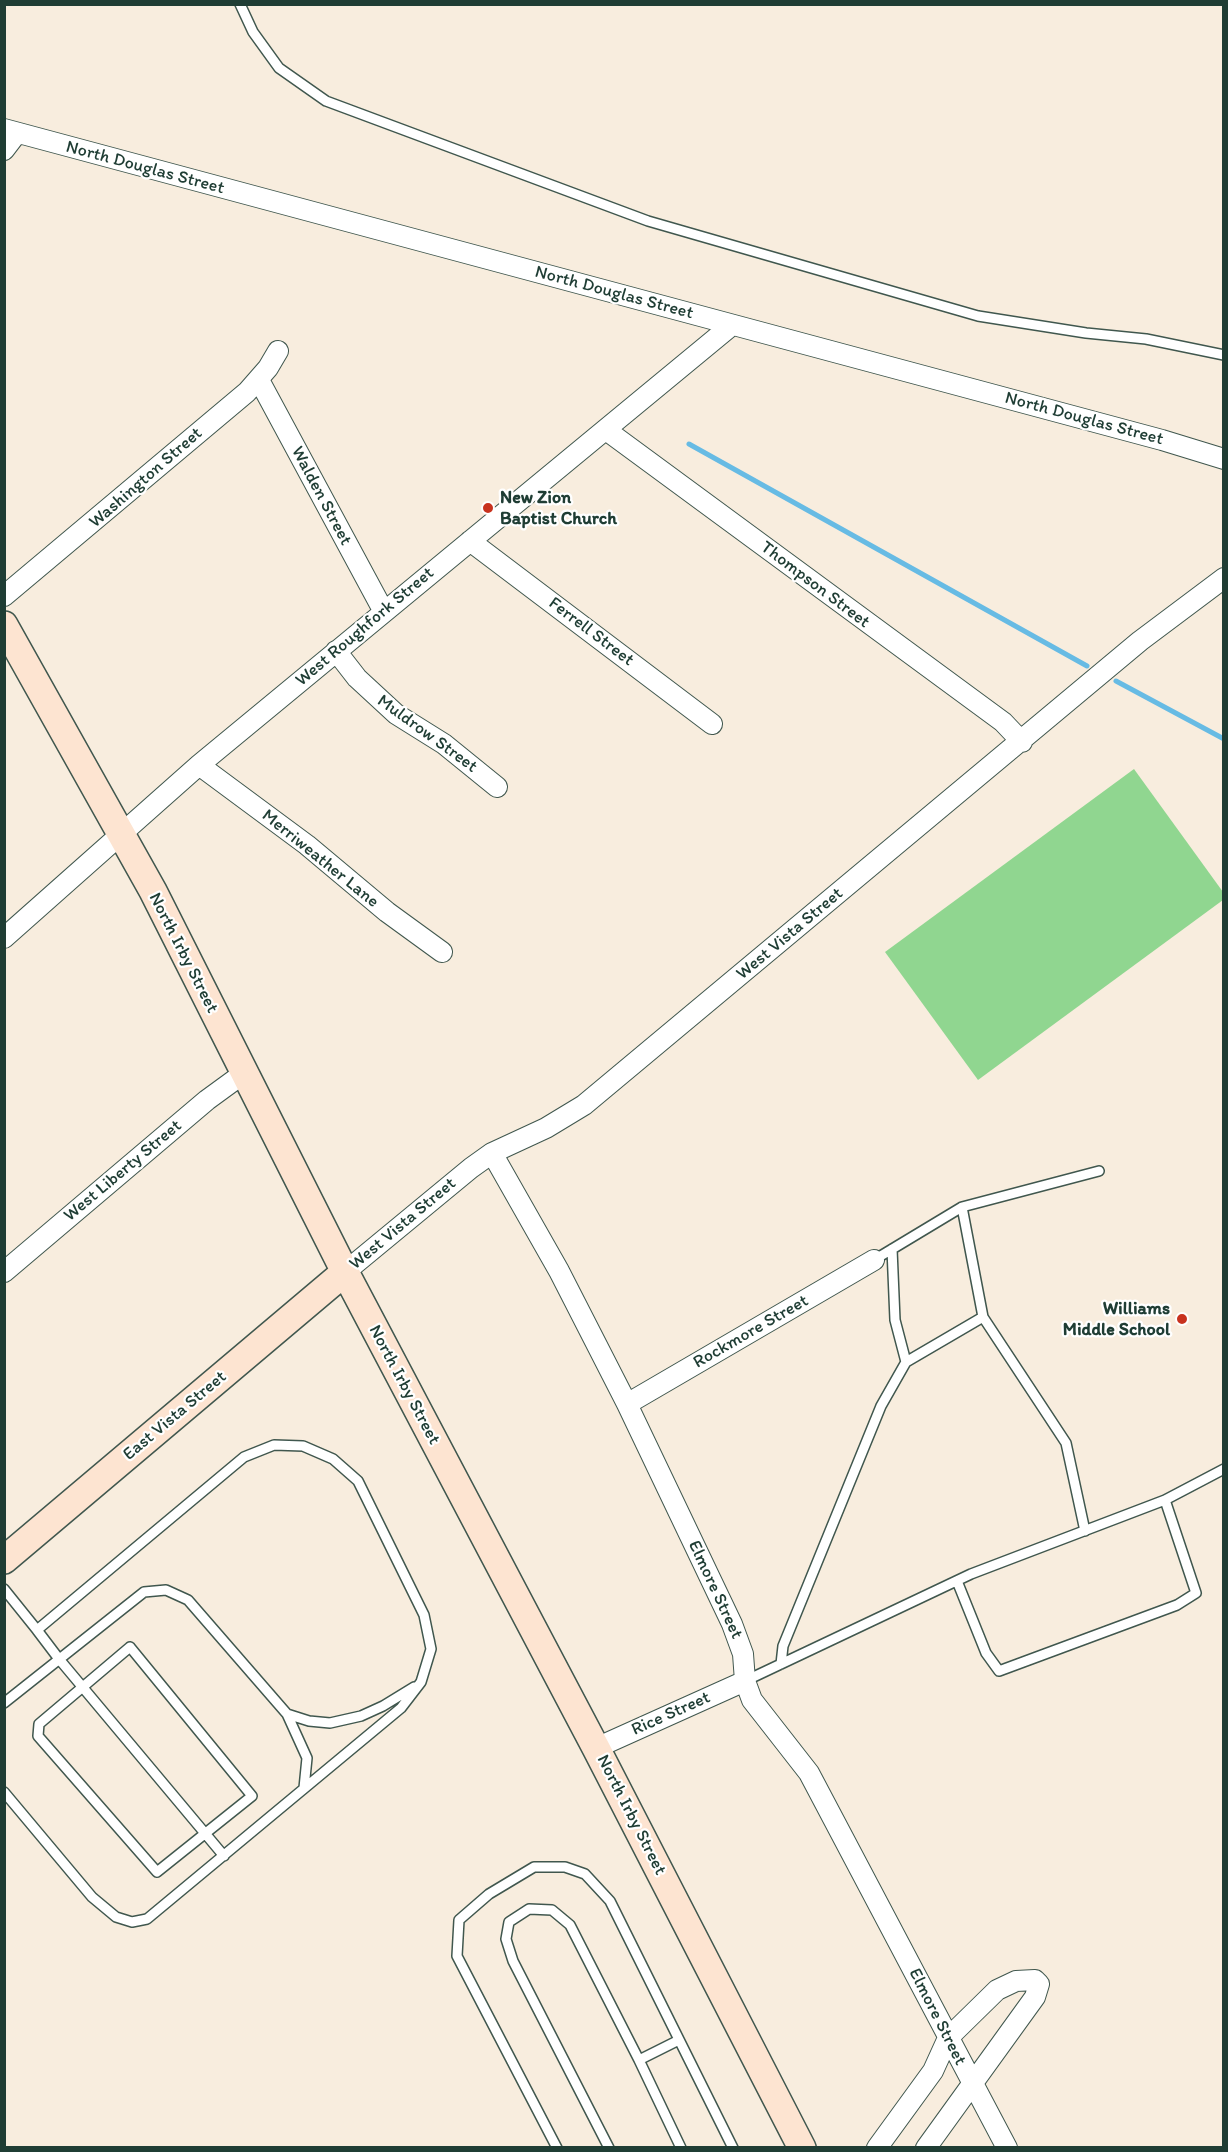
<!DOCTYPE html>
<style>
body{margin:0}
#map{position:relative;width:1228px;height:2152px;overflow:hidden;background:#f8edde;font-family:Itim,sans-serif}
canvas{display:block}
.frame{position:absolute;inset:0;border:6px solid #1f3d34;pointer-events:none}
</style>
<div id="map">
<canvas width="1228" height="2152"></canvas>
<div class="frame"></div>
</div>
<script>
const g = document.querySelector('canvas').getContext('2d');
g.lineJoin = 'round';
function fillPath(path, color) { g.fillStyle = color; g.fill(path, 'evenodd'); }
const poly = rows => new Path2D(rows.map(r => 'M' + r).join(''));
function stroke(path, color, width, dash) { g.strokeStyle = color; g.lineWidth = width; g.lineCap = dash ? 'butt' : 'round'; g.setLineDash(dash || []); g.stroke(path); }
function write(font, color, halo, rows, align = 'center') {
  g.font = font + ' Itim,sans-serif'; g.lineWidth = 4.5; g.setLineDash([]); g.textBaseline = 'middle'; g.strokeStyle = halo; g.fillStyle = color; for (const [text, x, y, turn = 0] of rows) {
    g.save(); g.translate(x, y); g.rotate((+turn || 0) * Math.PI / 180); g.textAlign = isNaN(turn) ? turn : align; if (halo) g.strokeText(text, 0, 0); g.fillText(text, 0, 0); g.restore();
  }
}
const green = poly([
 [1134,769,1223,892,1223,900,978,1080,885,952]
]);
const stream = poly([
 [689,444,1087,666],
 [1116,681,1224,739]
]);
const lane = poly([
 [240,4,253,32,279,68,326,101,648,221,978,316,1086,333,1146,339,1224,355],
 [892,1249,895,1320,906,1362],
 [874,1260,962,1207],
 [1085,1531,1066,1443,983,1317,962,1207,1099,1171],
 [957,1581,986,1653,999,1671,1177,1605,1196,1593,1165,1500],
 [4,1589,37,1630,244,1457,274,1445,303,1446,333,1459,358,1481,424,1615,431,1649,421,1682,401,1708,147,1919,132,1922,116,1917,92,1897,4,1792],
 [37,1630,59,1659,224,1856],
 [130,1647,252,1796,157,1872,38,1736,39,1724,130,1647],
 [781,1664,783,1646,881,1406,906,1362,983,1317],
 [745,1681,971,1574,1165,1500,1224,1469],
 [4,1703,144,1592,166,1590,188,1600,287,1714,309,1721,330,1723,361,1716,383,1706,414,1687],
 [287,1714,307,1758,304,1788],
 [639,2060,681,2148],
 [557,2148,457,1956,459,1920,489,1894,534,1867,565,1867,585,1874,610,1901,733,2148],
 [609,2148,513,1961,506,1939,509,1922,529,1909,552,1910,570,1925,639,2060,679,2040]
]);
const street = poly([
 [4,129,1162,440,1224,459],
 [4,150,17,133],
 [259,380,384,612],
 [606,430,1003,722,1022,742],
 [470,541,712,724],
 [4,596,247,392,268,368,278,351],
 [336,651,357,678,396,714,444,744,497,787],
 [199,765,307,845,387,912,442,952],
 [4,938,199,765,732,325],
 [492,1153,559,1271,627,1404,732,1624,743,1654,745,1681,752,1700,809,1773,1007,2148],
 [4,1272,207,1100,244,1073],
 [345,1272,471,1168,492,1153,546,1128,584,1105,1140,641,1224,578],
 [627,1404,874,1260],
 [596,1748,745,1681],
 [877,2148,933,2071,948,2038,997,1990,1016,1981,1035,1980,1039,1984,1035,1997,926,2148]
]);
const secondary = poly([
 [4,625,153,891,345,1272,596,1748,802,2148],
 [4,1560,345,1272]
]);
const markers = [
 [488,508,6,"#c8321e"],
 [1182,1319,6,"#c8321e"]
];
const streetNames = [
 ["North Douglas Street",145,168,15],
 ["North Douglas Street",614,293,15],
 ["North Douglas Street",1084,419,15],
 ["Washington Street",146,478,-41],
 ["Walden Street",321,496,62],
 ["Thompson Street",815,585,37],
 ["West Roughfork Street",365,627,-40],
 ["Ferrell Street",591,632,37],
 ["Muldrow Street",427,734,36],
 ["Merriweather Lane",320,859,39],
 ["West Vista Street",790,934,-40],
 ["North Irby Street",183,953,63],
 ["West Liberty Street",123,1171,-40],
 ["West Vista Street",403,1224,-40],
 ["Rockmore Street",751,1332,-30],
 ["North Irby Street",404,1385,62],
 ["East Vista Street",175,1416,-40],
 ["Elmore Street",715,1590,65],
 ["Rice Street",671,1714,-24],
 ["North Irby Street",631,1815,63],
 ["Elmore Street",937,2017,63]
];
const poiNames = [
 ["New Zion",500,498],
 ["Baptist Church",500,519],
 ["Williams",1170,1309,"right"],
 ["Middle School",1170,1330,"right"]
];
fillPath(green, '#90d690');
stroke(stream, '#67bbe4', 5);
stroke(lane, '#40574e', 12);
stroke(street, '#40574e', 22);
stroke(secondary, '#40574e', 30);
stroke(lane, '#fff', 9);
stroke(street, '#fff', 20);
stroke(secondary, '#fde4d1', 27);
for (const [x, y, r, color] of markers) { const dot = new Path2D(); dot.arc(x, y, r, 0, 2 * Math.PI); g.fillStyle = color; g.fill(dot); stroke(dot, '#fff', 2); }
write('18px', '#1f3d34', '#fff', streetNames);
write('bold 18px', '#1f3d34', '#fff', poiNames, 'left');
</script>
